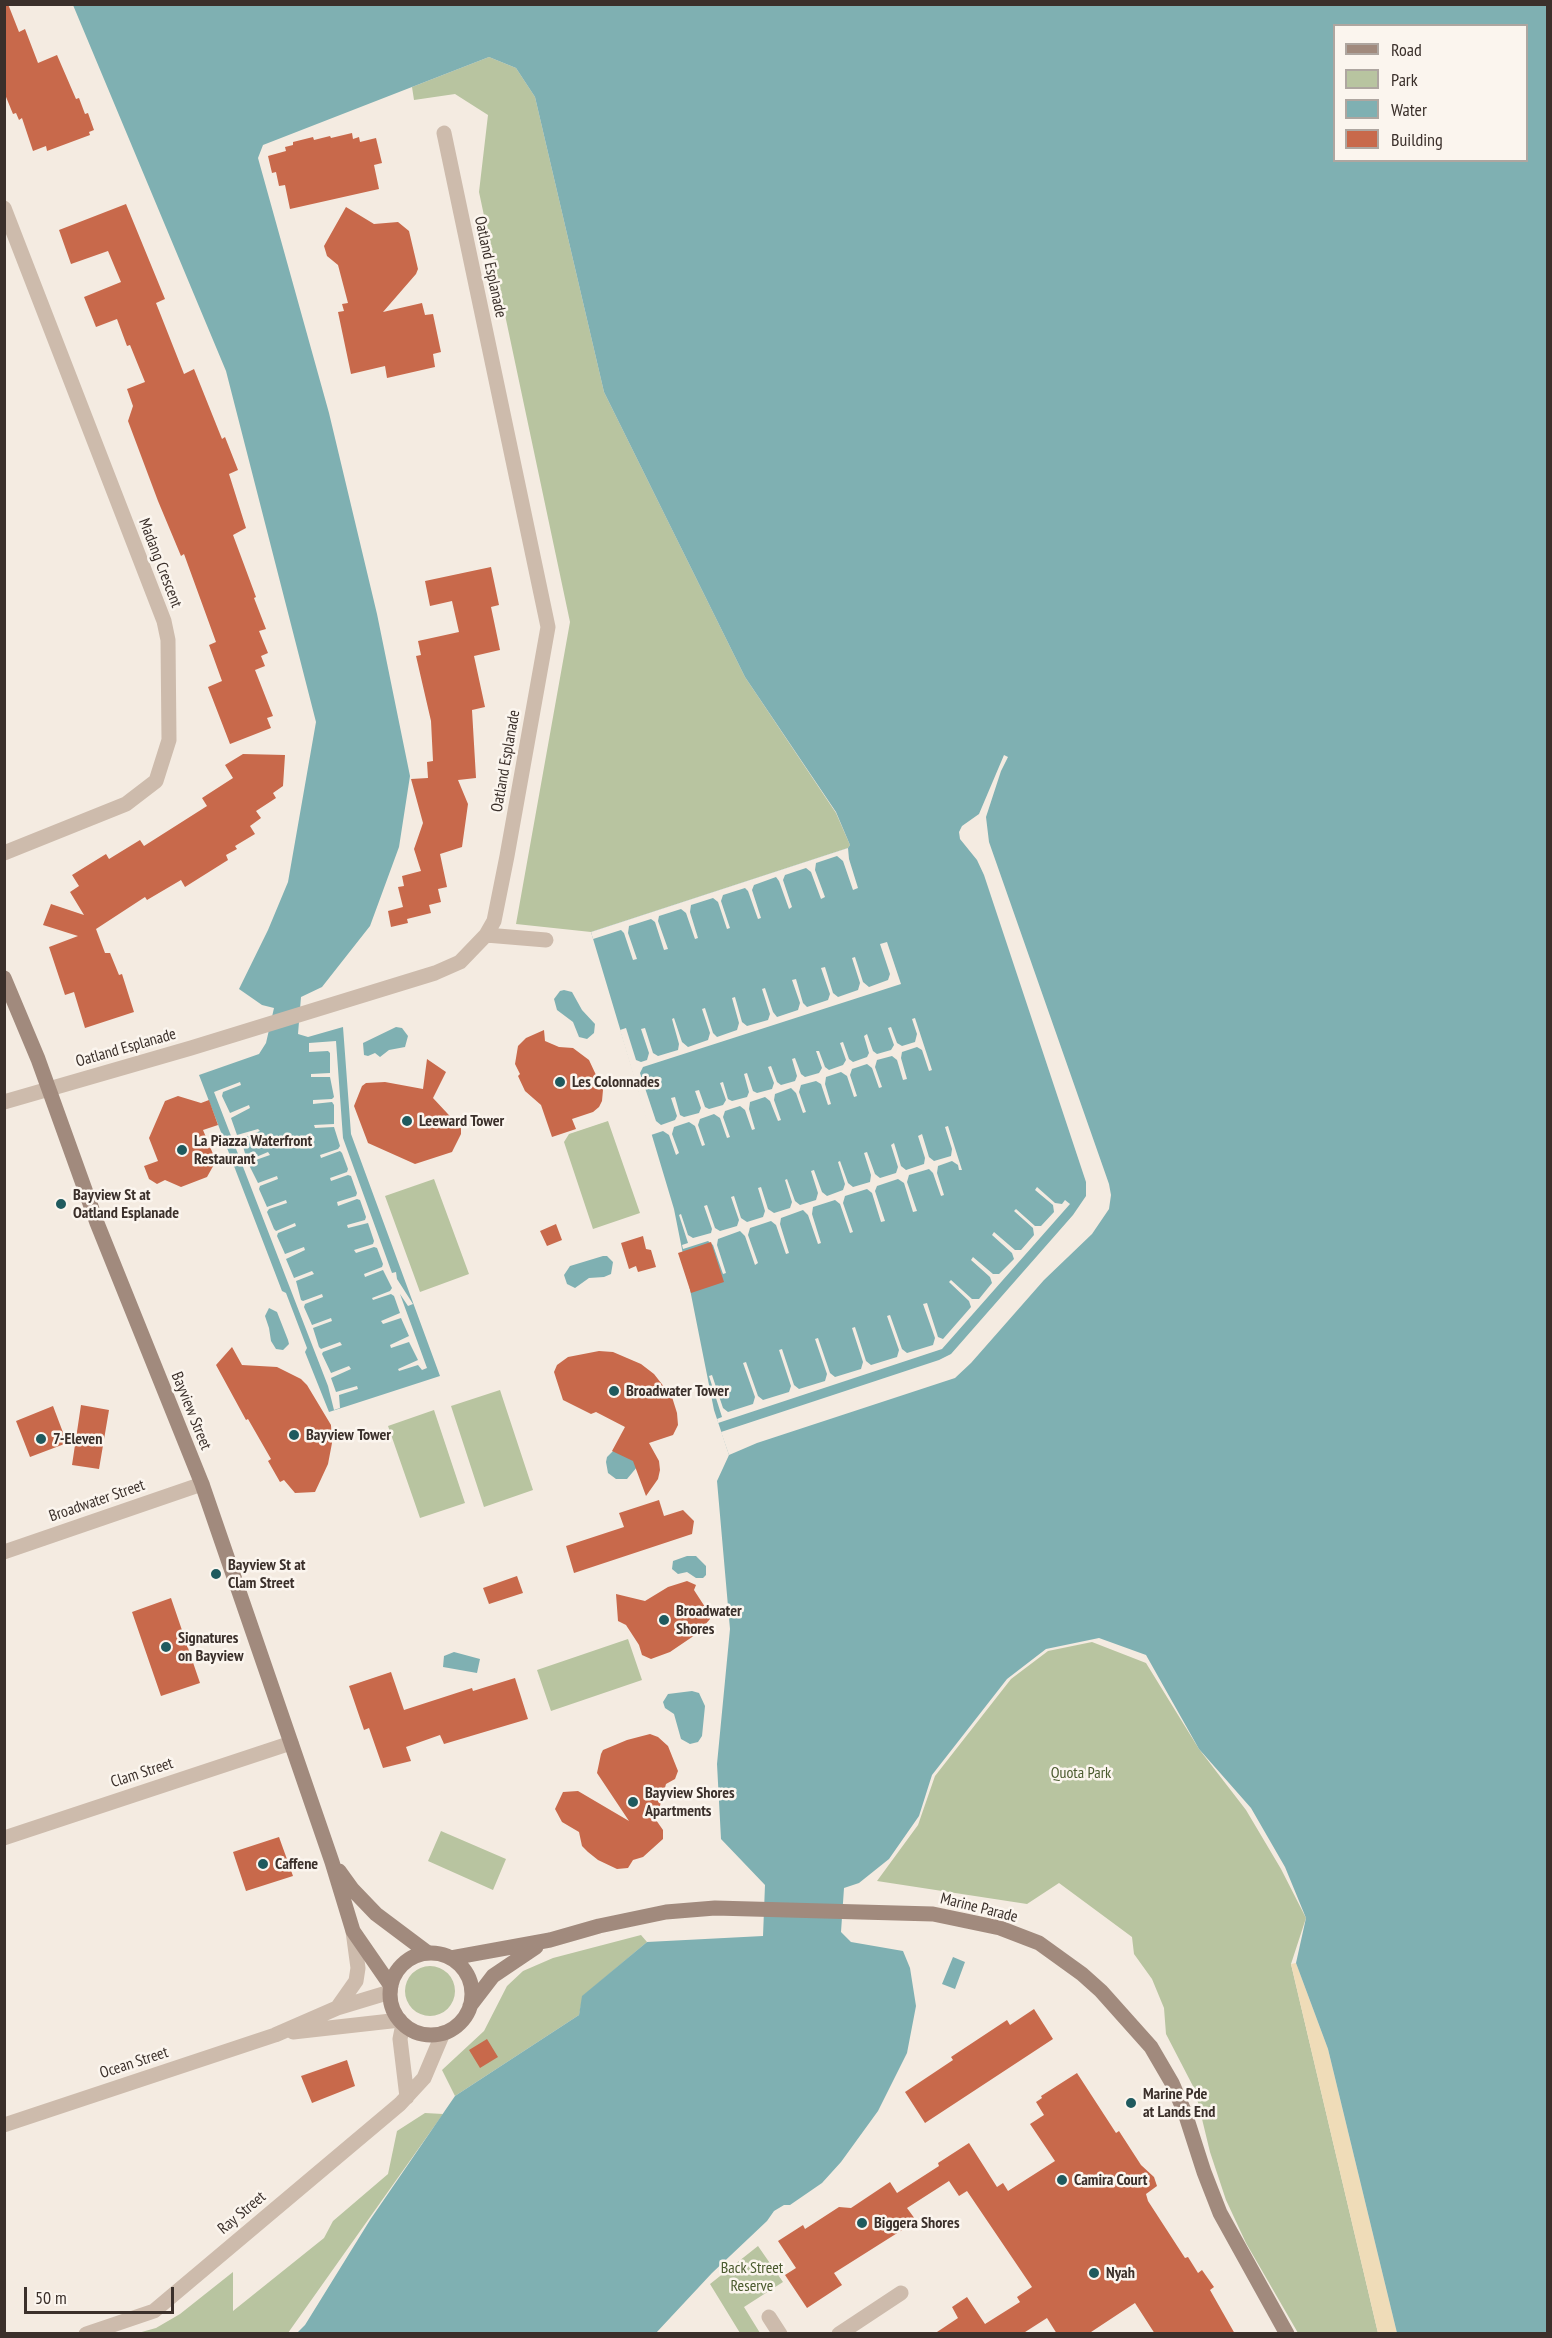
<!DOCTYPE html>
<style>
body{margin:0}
#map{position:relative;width:1552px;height:2338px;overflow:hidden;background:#f4ebe1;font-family:"PT Sans Narrow",sans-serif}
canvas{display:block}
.frame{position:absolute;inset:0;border:6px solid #3b302b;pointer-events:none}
.legend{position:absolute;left:1333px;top:24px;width:195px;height:138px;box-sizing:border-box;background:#fbf5ee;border:2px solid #aea6a0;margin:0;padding:8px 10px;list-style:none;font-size:18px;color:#3b302b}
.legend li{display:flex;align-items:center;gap:12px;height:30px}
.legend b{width:30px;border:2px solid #aea6a0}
.scale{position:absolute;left:24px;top:2287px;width:150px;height:27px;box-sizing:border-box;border:3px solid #3b302b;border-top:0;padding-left:8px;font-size:18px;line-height:21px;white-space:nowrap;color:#3b302b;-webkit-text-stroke:4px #fbf5ee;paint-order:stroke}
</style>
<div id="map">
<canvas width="1552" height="2338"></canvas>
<div class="frame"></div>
<ul class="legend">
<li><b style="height:8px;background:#a18a7d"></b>Road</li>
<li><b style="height:16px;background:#b8c4a0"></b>Park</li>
<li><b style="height:16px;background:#7fb0b2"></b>Water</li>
<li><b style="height:16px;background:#c8694b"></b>Building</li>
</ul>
<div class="scale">50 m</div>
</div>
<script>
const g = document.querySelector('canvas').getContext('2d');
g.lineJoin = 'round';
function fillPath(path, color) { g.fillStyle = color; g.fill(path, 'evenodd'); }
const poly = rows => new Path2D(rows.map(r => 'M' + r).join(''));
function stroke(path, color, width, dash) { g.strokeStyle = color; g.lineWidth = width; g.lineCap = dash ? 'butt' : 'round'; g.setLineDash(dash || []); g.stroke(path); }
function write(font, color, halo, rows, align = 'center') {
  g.font = font + ' "PT Sans Narrow",sans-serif'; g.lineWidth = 5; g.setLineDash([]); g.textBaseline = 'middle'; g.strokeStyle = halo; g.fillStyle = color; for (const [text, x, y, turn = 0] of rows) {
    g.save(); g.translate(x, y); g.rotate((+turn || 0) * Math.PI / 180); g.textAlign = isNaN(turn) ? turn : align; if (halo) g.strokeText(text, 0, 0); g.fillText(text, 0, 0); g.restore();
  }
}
const green = poly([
 [489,57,516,68,535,97,604,392,745,677,836,813,850,845,848,848,591,932,516,924,570,622,479,192,488,115,455,94,414,100,412,87],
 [608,1121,640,1213,593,1229,564,1142,569,1134],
 [434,1179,469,1274,420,1292,385,1196],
 [500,1390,533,1490,484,1507,451,1406],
 [434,1410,465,1503,420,1518,388,1426],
 [628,1639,642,1680,551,1711,537,1670],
 [1092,1642,1146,1663,1199,1749,1246,1810,1281,1869,1306,1918,1291,1964,1378,2333,1298,2333,1246,2243,1226,2200,1210,2152,1195,2090,1166,2034,1164,2008,1152,1979,1134,1954,1132,1937,1059,1883,1027,1904,877,1881,918,1825,935,1776,1011,1679,1048,1651],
 [441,1831,506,1859,493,1890,428,1861],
 [641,1935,647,1942,583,1996,579,2015,455,2096,442,2070,484,2031,507,1986,523,1971,553,1958],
 '405 1991a25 25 0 1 1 50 0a25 25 0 1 1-50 0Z',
 [425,2113,443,2114,288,2333,138,2333,156,2328,180,2314,233,2272,233,2311,324,2238,333,2221,388,2174,397,2131],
 [758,2246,783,2282,744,2307,760,2333,740,2333,710,2284]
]);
const sand = poly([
 [1296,1963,1328,2049,1397,2333,1378,2333,1291,1964]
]);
const water = poly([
 [73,5,1547,5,1547,2333,1397,2333,1328,2049,1296,1963,1306,1918,1285,1867,1251,1808,1199,1749,1146,1655,1099,1638,1046,1649,1007,1679,932,1775,919,1816,889,1859,859,1883,844,1888,841,1932,851,1942,903,1951,910,1968,916,2006,907,2053,878,2111,841,2162,822,2183,790,2205,784,2205,774,2211,767,2221,712,2273,656,2333,297,2333,305,2325,370,2220,455,2096,579,2015,582,1996,647,1942,763,1936,765,1885,721,1839,717,1764,730,1629,717,1481,729,1455,714,1410,674,1209,591,932,848,848,850,845,836,812,745,677,604,392,535,97,516,68,489,57,263,145,258,158,329,413,377,614,410,776,399,847,370,926,322,987,301,997,298,1034,308,1037,343,1027,351,1134,440,1376,329,1412,305,1352,307,1348,286,1293,282,1291,199,1075,259,1054,266,1043,274,1008,262,1005,239,989,268,930,288,882,316,722,226,371],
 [1334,26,1526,26,1526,160,1334,160],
 [564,990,572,992,582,1010,595,1024,594,1033,587,1039,579,1037,573,1022,557,1010,554,999,560,991],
 [396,1027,402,1028,408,1036,405,1047,389,1050,380,1057,375,1053,368,1056,364,1055,363,1043],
 [603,1256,607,1256,613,1262,611,1274,604,1277,589,1278,575,1288,567,1284,564,1275,570,1266],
 [269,1308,277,1312,288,1340,289,1344,283,1350,276,1349,271,1341,269,1328,265,1316],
 [628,1449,637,1467,627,1479,616,1479,608,1473,606,1462,607,1457,614,1450],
 [687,1556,696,1556,706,1566,706,1575,703,1578,696,1578,687,1572,678,1574,672,1569,673,1561],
 [454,1652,480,1659,477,1673,443,1667,444,1656],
 [692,1691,699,1693,705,1706,702,1736,698,1742,690,1744,681,1739,674,1714,665,1708,663,1702,668,1694],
 [953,1957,965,1962,955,1989,942,1984]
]);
const pier = poly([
 [1004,755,1008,757,1001,771,986,817,989,842,1109,1184,1111,1195,1109,1209,1092,1234,1044,1280,971,1363,955,1378,757,1443,729,1455,721,1432,939,1360,951,1354,1073,1215,1086,1196,1086,1182,984,875,977,860,960,839,959,832,962,826,979,814],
 [848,848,849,859,858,888,853,890,843,861,837,856,816,863,815,870,825,897,821,899,811,872,806,868,785,875,783,880,792,907,789,909,779,881,776,877,754,885,752,890,761,918,758,919,748,891,745,888,723,895,721,901,730,928,727,929,718,902,713,898,691,905,690,912,698,938,695,939,686,913,681,909,659,916,658,921,668,949,664,950,655,922,651,919,629,926,628,933,637,959,633,960,624,933,621,930,593,939,591,932],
 [887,942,901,984,643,1067,640,1073,656,1121,661,1125,675,1120,677,1116,671,1098,675,1097,680,1115,684,1117,699,1113,701,1108,695,1091,699,1090,705,1107,709,1109,723,1105,726,1100,720,1083,723,1082,728,1099,732,1101,747,1097,749,1092,744,1074,747,1073,753,1091,757,1093,772,1089,774,1083,768,1067,771,1066,777,1082,781,1085,795,1081,797,1076,792,1059,795,1058,801,1074,805,1077,819,1073,822,1068,816,1051,819,1051,825,1067,829,1070,843,1065,846,1060,840,1043,843,1042,849,1059,853,1062,867,1057,869,1053,864,1036,867,1034,873,1051,877,1054,891,1050,894,1045,888,1028,891,1027,897,1043,902,1046,915,1042,917,1034,912,1019,915,1018,932,1070,929,1071,922,1050,917,1047,902,1052,901,1058,907,1079,903,1080,897,1060,892,1056,877,1060,875,1067,882,1087,879,1088,872,1068,867,1064,852,1069,850,1075,857,1096,854,1097,847,1076,841,1072,826,1077,825,1084,831,1104,828,1105,821,1084,816,1081,801,1085,799,1092,806,1112,803,1113,796,1093,791,1088,775,1094,774,1100,781,1120,778,1121,770,1101,765,1097,750,1102,749,1109,755,1129,752,1130,745,1110,740,1106,725,1111,723,1117,730,1137,727,1138,720,1118,714,1114,700,1119,698,1125,705,1145,702,1146,695,1126,689,1122,674,1127,672,1134,679,1153,676,1155,669,1135,663,1131,651,1135,620,1030,626,1028,636,1060,641,1062,647,1060,649,1053,641,1029,645,1028,653,1053,658,1056,678,1050,679,1044,672,1019,674,1018,682,1042,688,1047,708,1040,710,1033,702,1009,705,1008,713,1033,717,1037,737,1030,739,1023,732,998,735,997,742,1022,747,1026,768,1020,770,1014,762,989,765,988,773,1012,777,1017,798,1010,800,1003,792,980,796,979,803,1003,807,1007,828,1000,830,994,821,968,825,967,833,993,838,997,858,990,860,983,852,958,855,957,863,982,869,987,888,980,890,974,880,944],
 [336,1041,343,1138,392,1273,396,1272,397,1279,413,1304,408,1306,400,1294,427,1368,422,1370,418,1365,399,1371,398,1369,418,1360,409,1342,391,1348,390,1345,409,1336,401,1318,383,1324,381,1321,400,1313,394,1296,391,1294,373,1300,372,1298,390,1291,392,1288,383,1270,365,1277,364,1274,382,1267,383,1264,377,1248,374,1247,356,1253,354,1250,373,1244,374,1241,368,1223,348,1228,347,1225,365,1220,366,1217,360,1200,357,1199,338,1206,337,1202,356,1196,357,1193,351,1176,348,1175,331,1181,330,1178,347,1172,348,1169,342,1153,340,1151,321,1158,320,1155,338,1149,340,1146,334,1127,315,1128,314,1125,334,1124,334,1105,332,1102,313,1104,313,1100,332,1099,334,1097,330,1077,311,1077,311,1074,330,1073,330,1053,328,1051,309,1052,309,1043],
 [240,1082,241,1085,223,1092,222,1096,230,1113,249,1105,250,1108,231,1118,237,1135,258,1129,260,1131,241,1139,246,1157,249,1160,268,1152,270,1155,250,1162,249,1165,258,1183,277,1176,278,1179,260,1186,259,1189,267,1207,286,1200,287,1203,269,1209,267,1212,274,1229,276,1231,295,1223,296,1226,278,1233,277,1236,285,1254,304,1247,305,1250,286,1259,294,1278,312,1271,314,1274,296,1281,301,1300,303,1301,322,1294,323,1297,305,1304,304,1307,312,1325,331,1318,332,1321,313,1328,319,1347,321,1349,340,1342,342,1345,323,1352,322,1354,331,1373,349,1366,351,1369,331,1378,336,1392,357,1386,358,1389,339,1395,340,1408,334,1410,328,1386,214,1092],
 [948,1126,962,1170,959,1170,958,1165,952,1161,938,1166,937,1173,944,1195,941,1196,933,1173,929,1169,909,1175,907,1182,917,1211,913,1212,904,1183,898,1179,877,1186,875,1191,885,1221,881,1222,872,1193,867,1189,845,1196,843,1203,853,1232,850,1233,840,1204,835,1200,813,1207,812,1214,821,1243,818,1244,808,1215,803,1210,781,1218,780,1224,789,1253,786,1254,776,1225,771,1221,750,1228,748,1235,758,1263,755,1265,745,1236,740,1231,718,1239,717,1245,726,1273,723,1274,713,1245,708,1241,683,1249,682,1245,688,1243,679,1215,681,1214,688,1235,693,1238,711,1233,712,1229,704,1206,707,1205,715,1228,720,1231,737,1226,739,1220,731,1197,734,1196,741,1218,747,1222,763,1217,765,1211,758,1188,761,1187,768,1209,774,1213,790,1208,792,1202,785,1180,787,1179,795,1201,800,1205,816,1200,818,1193,811,1171,814,1170,822,1192,827,1196,843,1190,845,1184,838,1162,840,1161,848,1183,853,1187,870,1182,871,1175,864,1153,867,1152,875,1174,880,1178,896,1173,898,1167,891,1145,894,1143,901,1166,906,1170,924,1164,925,1158,918,1136,922,1134,929,1157,934,1161,951,1156,952,1149,945,1127],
 [1037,1187,1055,1203,1062,1204,1065,1200,1070,1204,942,1349,718,1423,717,1419,722,1417,709,1376,712,1375,723,1408,728,1412,753,1404,755,1397,743,1363,746,1362,758,1396,763,1400,789,1392,791,1386,779,1350,782,1349,794,1385,799,1389,825,1381,827,1374,815,1339,818,1338,830,1373,835,1377,861,1369,863,1362,852,1328,855,1327,866,1361,871,1365,897,1357,899,1350,887,1316,890,1315,902,1349,907,1353,933,1345,935,1338,923,1304,927,1303,938,1337,943,1339,971,1307,969,1301,949,1282,951,1280,972,1299,979,1299,992,1283,990,1277,971,1260,973,1257,993,1274,999,1274,1014,1259,1012,1253,992,1235,994,1232,1015,1250,1021,1250,1034,1235,1033,1228,1014,1211,1016,1209,1035,1226,1041,1226,1054,1212,1053,1205,1035,1190]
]);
const building = poly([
 [4,4,8,4,19,32,25,29,38,63,57,55,76,99,79,98,85,114,88,113,94,130,89,132,90,135,47,151,46,146,33,151,22,118,19,120,16,113,13,114,4,92],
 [352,133,353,139,359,137,360,142,376,138,382,163,374,165,379,189,290,209,285,185,279,186,276,172,272,173,268,156,286,151,285,147,293,145,293,142,313,137,314,140,330,136,331,138],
 [126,204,165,299,156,303,184,374,194,369,222,439,225,437,238,470,229,474,246,528,233,535,256,597,254,598,266,629,259,631,268,653,261,656,265,666,255,670,273,716,267,718,271,728,230,744,208,687,222,681,209,645,216,642,184,554,181,556,158,501,128,421,133,406,127,389,145,382,130,345,127,346,117,319,96,327,84,297,121,282,108,251,71,264,59,230],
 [346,207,374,224,398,222,409,231,418,269,416,274,383,312,422,303,425,315,433,314,441,352,433,354,435,367,387,378,385,366,351,374,338,312,344,311,342,304,348,303,338,265,327,256,324,246],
 [491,567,499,605,491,607,500,650,474,656,485,707,472,710,476,778,458,780,468,804,462,847,440,854,447,887,438,889,441,902,429,905,431,913,407,919,408,923,391,927,388,911,403,907,398,887,404,886,402,876,421,871,414,849,423,823,411,779,428,778,427,762,433,761,431,721,416,656,421,655,418,641,459,632,452,601,430,606,425,581],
 [243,754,285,755,283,786,273,793,276,798,256,811,261,818,250,826,255,834,235,846,237,849,226,855,228,860,185,887,181,880,147,900,145,897,96,929,105,953,110,953,119,975,122,974,134,1012,85,1028,74,992,65,995,49,947,78,936,43,925,51,904,84,915,70,892,79,886,72,875,106,854,109,859,140,840,144,846,207,806,202,798,233,778,225,765],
 [544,1030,545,1041,559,1047,573,1048,589,1060,603,1090,602,1101,599,1107,593,1112,572,1119,576,1129,552,1137,541,1105,525,1091,518,1076,520,1074,515,1064,518,1046,526,1038],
 [427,1059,446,1072,433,1098,461,1128,461,1134,452,1152,415,1164,368,1143,354,1106,362,1086,366,1083,385,1082,423,1089],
 [178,1096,201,1103,209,1100,218,1125,203,1130,216,1161,207,1177,181,1187,165,1180,157,1184,149,1179,144,1166,158,1161,149,1138,165,1101],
 [556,1224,562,1240,547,1246,540,1231],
 [643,1236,646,1249,651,1250,656,1267,638,1272,636,1266,629,1269,621,1243],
 [711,1242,724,1282,691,1293,678,1253],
 [232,1347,242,1365,277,1367,301,1379,307,1385,331,1425,332,1443,328,1464,315,1492,295,1493,284,1480,280,1482,268,1461,271,1459,248,1419,246,1420,216,1365],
 [599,1351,613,1352,641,1364,654,1374,672,1397,677,1413,678,1425,673,1435,649,1443,659,1461,660,1470,658,1479,646,1496,633,1461,612,1451,625,1427,596,1412,591,1414,563,1400,554,1372,557,1365,568,1357],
 [81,1405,109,1410,99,1469,72,1465],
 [53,1406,67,1443,30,1457,16,1421],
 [659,1500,664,1516,683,1510,694,1521,692,1534,574,1573,566,1546,624,1527,619,1513],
 [517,1576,523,1593,489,1604,483,1588],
 [687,1581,696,1585,694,1590,705,1607,710,1608,710,1619,698,1633,670,1652,651,1659,642,1655,639,1645,626,1625,618,1621,616,1594,645,1601,668,1587],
 [171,1598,200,1683,161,1696,132,1612],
 [391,1672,404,1710,472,1688,473,1691,515,1678,528,1719,444,1744,440,1735,406,1747,411,1761,383,1768,369,1728,364,1730,349,1686],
 [650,1734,658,1737,668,1746,678,1771,675,1779,666,1784,656,1820,663,1830,663,1839,643,1857,633,1860,628,1868,617,1869,598,1860,588,1852,582,1846,579,1832,562,1822,555,1809,563,1792,578,1791,629,1821,597,1773,601,1754,603,1750,627,1740],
 [279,1837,293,1876,246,1891,233,1852],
 [1034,2009,1053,2039,925,2123,905,2092,953,2060,951,2057,1007,2020,1010,2025],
 [487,2039,498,2057,480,2068,469,2050],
 [347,2060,355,2086,312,2103,301,2076],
 [1077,2073,1116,2133,1119,2131,1141,2165,1154,2177,1157,2186,1146,2194,1148,2201,1185,2258,1188,2257,1198,2273,1202,2270,1214,2287,1210,2290,1235,2334,1155,2334,1135,2303,1088,2334,1057,2334,1047,2318,1022,2334,934,2334,958,2318,952,2307,967,2297,985,2324,1020,2302,1017,2297,1032,2287,967,2191,959,2196,949,2181,907,2208,915,2219,909,2223,910,2225,834,2273,842,2285,807,2308,785,2275,796,2268,778,2241,803,2225,805,2229,839,2207,851,2208,890,2182,897,2193,939,2166,938,2163,969,2143,997,2187,1003,2183,1008,2191,1055,2161,1030,2124,1044,2115,1036,2102,1042,2098,1041,2096]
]);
const minor = poly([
 [4,208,164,621,168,640,169,740,156,781,126,804,4,853],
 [486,935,546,940],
 [4,1102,191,1048,435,973,460,962,486,935,494,921,507,856,548,627,444,133],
 [4,1552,202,1484],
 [4,1838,291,1743],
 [403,2024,400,2039,407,2097],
 [769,2317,780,2334],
 [86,2334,154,2311,400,2104,424,2078,443,2033],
 [839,2334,901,2293]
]);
const tertiary = poly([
 [337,2008,356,1981,358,1968,353,1931],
 [293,2032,400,2020],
 [4,2125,275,2035,337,2008,390,1992]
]);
const secondary = poly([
 [4,978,38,1059,97,1223,202,1484,332,1862,353,1931,391,1986],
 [339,1871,352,1889,376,1914,428,1953],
 '390 1994a41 41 0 1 1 82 0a41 41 0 1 1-82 0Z',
 [451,1958,550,1940,599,1926,666,1912,715,1908,933,1914,1000,1928,1039,1943,1082,1974,1101,1991,1151,2047,1172,2083,1185,2113,1204,2172,1220,2213,1287,2334],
 [470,2006,493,1976,536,1947]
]);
const markers = [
 [560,1082,6,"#1f5a5e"],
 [407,1121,6,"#1f5a5e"],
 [182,1150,6,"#1f5a5e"],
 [61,1204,6,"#1f5a5e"],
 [614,1391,6,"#1f5a5e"],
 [294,1435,6,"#1f5a5e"],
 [41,1439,6,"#1f5a5e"],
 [216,1574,6,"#1f5a5e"],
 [664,1620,6,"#1f5a5e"],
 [166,1647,6,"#1f5a5e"],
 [633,1802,6,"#1f5a5e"],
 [263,1864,6,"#1f5a5e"],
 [1131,2103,6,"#1f5a5e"],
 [1062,2180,6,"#1f5a5e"],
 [862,2223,6,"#1f5a5e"],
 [1094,2273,6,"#1f5a5e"]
];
const streetNames = [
 ["Oatland Esplanade",490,267,78],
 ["Madang Crescent",160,563,69],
 ["Oatland Esplanade",506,761,-80],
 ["Oatland Esplanade",126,1048,-16],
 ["Bayview Street",191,1411,68],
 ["Broadwater Street",97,1501,-19],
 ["Clam Street",142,1773,-18],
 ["Marine Parade",979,1908,14],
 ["Ocean Street",134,2063,-18],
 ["Ray Street",242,2213,-40]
];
const poiNames = [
 ["Les Colonnades",572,1082],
 ["Leeward Tower",419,1121],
 ["La Piazza Waterfront",194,1141],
 ["Restaurant",194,1159],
 ["Bayview St at",73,1195],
 ["Oatland Esplanade",73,1213],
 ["Broadwater Tower",626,1391],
 ["Bayview Tower",306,1435],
 ["7-Eleven",53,1439],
 ["Bayview St at",228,1565],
 ["Clam Street",228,1583],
 ["Broadwater",676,1611],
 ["Shores",676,1629],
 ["Signatures",178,1638],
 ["on Bayview",178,1656],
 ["Bayview Shores",645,1793],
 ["Apartments",645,1811],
 ["Caffene",275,1864],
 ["Marine Pde",1143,2094],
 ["at Lands End",1143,2112],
 ["Camira Court",1074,2180],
 ["Biggera Shores",874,2223],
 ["Nyah",1106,2273]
];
const parkNames = [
 ["Quota Park",1081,1773],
 ["Back Street",752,2268],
 ["Reserve",752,2286]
];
fillPath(green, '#b8c4a0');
fillPath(sand, '#efdcb8');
fillPath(water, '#7fb0b2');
fillPath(pier, '#f4ebe1');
fillPath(building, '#c8694b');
stroke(minor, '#cdbbac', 15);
stroke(tertiary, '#cdbbac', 15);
stroke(secondary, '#a18a7d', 15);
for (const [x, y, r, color] of markers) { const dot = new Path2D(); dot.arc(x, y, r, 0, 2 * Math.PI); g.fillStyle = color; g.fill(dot); stroke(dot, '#fbf5ee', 2); }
write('16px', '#3b302b', '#fbf5ee', streetNames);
write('bold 16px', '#3b302b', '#fbf5ee', poiNames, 'left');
write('16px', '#4a5a2e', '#fbf5ee', parkNames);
</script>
